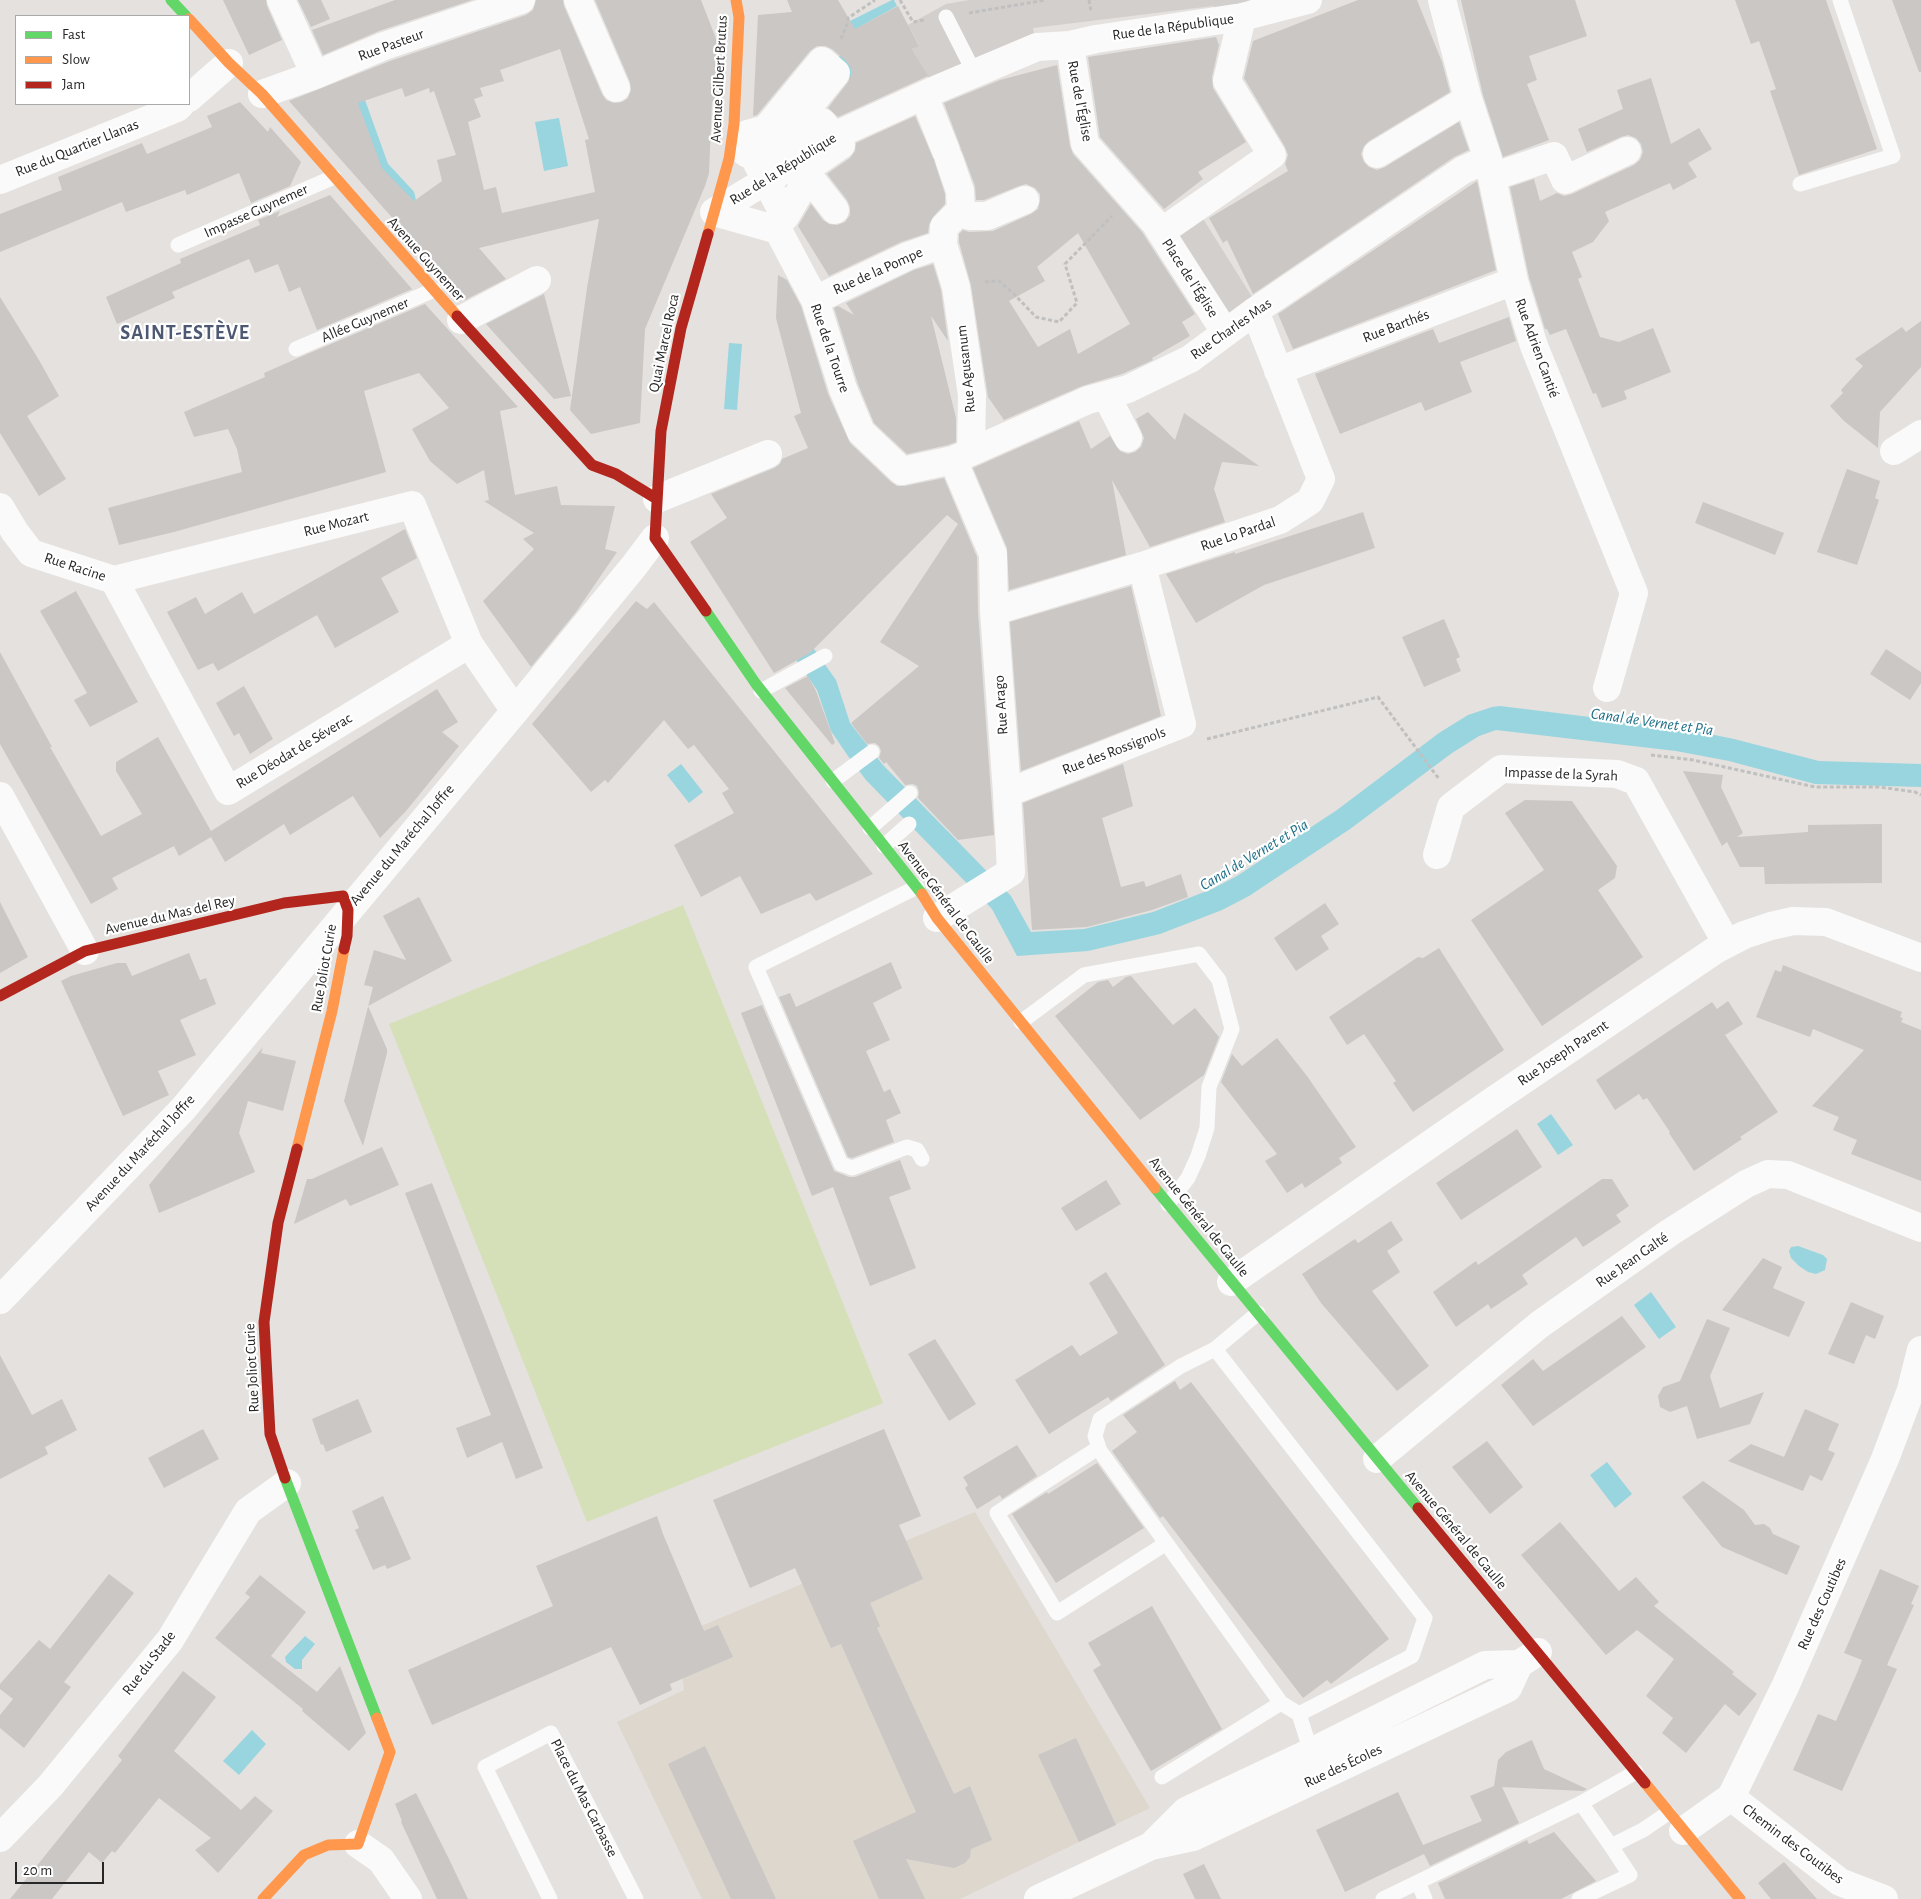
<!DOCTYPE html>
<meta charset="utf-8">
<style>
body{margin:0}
#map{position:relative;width:1921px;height:1899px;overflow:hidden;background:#e4e1de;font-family:"Alegreya Sans",sans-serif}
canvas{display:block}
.legend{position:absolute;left:15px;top:15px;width:175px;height:90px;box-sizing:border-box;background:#fff;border:1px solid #a9a9a9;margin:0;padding:6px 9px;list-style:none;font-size:15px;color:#272727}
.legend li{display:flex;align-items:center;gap:10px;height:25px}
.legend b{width:25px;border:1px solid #a9a9a9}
.scale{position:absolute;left:15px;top:1862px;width:89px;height:22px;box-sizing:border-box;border:2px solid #272727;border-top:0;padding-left:6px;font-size:15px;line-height:18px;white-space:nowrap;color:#272727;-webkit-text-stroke:4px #fff;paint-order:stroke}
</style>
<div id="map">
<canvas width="1921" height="1899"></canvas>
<ul class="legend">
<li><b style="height:6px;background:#63d668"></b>Fast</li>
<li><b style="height:6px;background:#ff974d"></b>Slow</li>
<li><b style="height:6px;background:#b3261e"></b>Jam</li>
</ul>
<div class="scale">20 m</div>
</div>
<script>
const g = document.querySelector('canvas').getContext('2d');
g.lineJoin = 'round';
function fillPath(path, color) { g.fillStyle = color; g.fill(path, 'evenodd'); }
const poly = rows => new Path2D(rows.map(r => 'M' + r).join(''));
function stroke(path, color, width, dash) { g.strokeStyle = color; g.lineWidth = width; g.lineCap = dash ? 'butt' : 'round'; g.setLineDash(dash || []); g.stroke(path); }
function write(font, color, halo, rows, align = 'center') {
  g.font = font + ' "Alegreya Sans",sans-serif'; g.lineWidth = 4.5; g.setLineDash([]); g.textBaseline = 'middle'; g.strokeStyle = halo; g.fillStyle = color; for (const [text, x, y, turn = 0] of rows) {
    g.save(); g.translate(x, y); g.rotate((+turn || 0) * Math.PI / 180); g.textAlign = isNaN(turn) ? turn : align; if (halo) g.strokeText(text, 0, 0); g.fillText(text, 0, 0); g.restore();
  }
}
const education = poly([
 [975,1512,1150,1808,960,1899,702,1899,617,1722,684,1690,677,1636]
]);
const pitch = poly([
 [683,905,883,1403,587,1522,389,1024]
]);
const plaza = poly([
 [969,0,1249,0,1240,12,1220,16,1213,6,1033,28,1035,38,932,84,912,49,919,45,908,25,946,4],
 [1190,198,1259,308,1225,332,1155,223]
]);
const water = poly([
 [892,0,894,0,897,6,861,26,853,82,833,64,842,53,850,21],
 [559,118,568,166,544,171,535,122],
 [729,343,742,344,737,410,724,409],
 [759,572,836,680,850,723,883,765,1011,896,1031,932,1084,929,1153,912,1212,889,1237,876,1337,810,1439,733,1468,715,1492,707,1500,706,1680,728,1734,739,1819,761,1921,764,1921,787,1815,784,1729,761,1676,751,1496,730,1479,736,1452,753,1350,829,1249,896,1222,910,1160,934,1088,951,1017,956,992,909,866,780,848,756,831,731,817,690,744,584],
 [681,764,703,792,689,803,667,775],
 [1551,1114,1573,1145,1558,1155,1537,1124],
 [1798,1246,1823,1255,1827,1259,1825,1270,1816,1274,1808,1272,1799,1266,1791,1258,1789,1251,1791,1247],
 [1651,1292,1676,1327,1659,1339,1634,1305],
 [1607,1462,1632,1494,1615,1508,1590,1475],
 [305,1636,315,1644,302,1660,302,1669,295,1669,286,1662,285,1657],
 [252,1730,266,1744,239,1775,223,1761]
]);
const stream = poly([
 [357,91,384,166,410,194,413,208]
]);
const building = poly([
 [223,0,266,0,267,6,282,40,249,55],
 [298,0,321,0,330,19,311,27],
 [395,0,472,0,379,31,323,55,312,30],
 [536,0,563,0,564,6,602,94,606,100,614,103,622,102,628,98,631,90,630,82,595,0,701,0,722,54,719,106,712,101,709,173,705,186,645,329,640,423,591,434,570,410,587,288,599,219,479,248,506,279,465,300,289,101,390,61,526,15,533,10],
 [560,49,589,139,585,140,595,192,502,213,496,187,484,190,468,122,481,117,474,99,483,96,480,88,504,81,500,70],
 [402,88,405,97,429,88,430,93,434,91,456,155,437,160,442,181,414,201,382,168,358,103],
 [787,0,838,0,855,29,898,6,919,46,912,49,928,76,838,117,828,108,848,82,851,75,851,68,846,61,832,49,825,46,817,46,810,51,757,115,753,116,758,15,792,12],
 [1358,0,1417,0,1442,62,1450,92,1369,141,1364,146,1361,154,1364,162,1369,167,1377,170,1385,167,1459,122,1469,150,1454,157,1253,294,1227,240,1223,243,1209,218,1288,171,1285,164,1288,155,1285,147,1244,78,1253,41],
 [1461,0,1575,0,1587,36,1529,56,1537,80,1527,84,1549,140,1503,157,1483,95],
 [1735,0,1826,0,1877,149,1799,175,1770,91,1776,89,1759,41,1751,44],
 [1892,0,1921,0,1921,72,1919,72],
 [1216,37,1219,45,1212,77,1213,88,1246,142,1198,172,1203,179,1164,209,1100,137,1088,57],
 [1057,65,1070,146,1073,154,1142,232,1195,314,1182,322,1190,336,1152,358,1153,360,1122,374,1082,386,1004,420,988,397,971,285,959,242,959,234,963,230,969,232,993,231,1031,214,1038,209,1040,201,1040,194,1035,188,1026,184,1019,186,984,200,976,200,975,186,944,103,1000,80],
 [1078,233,1130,324,1078,354,1070,329,1038,347,1009,301,1045,281,1037,267],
 [1651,78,1671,144,1699,128,1712,149,1688,163,1697,177,1673,190,1670,183,1605,212,1609,221,1593,242,1572,252,1582,277,1578,279,1600,337,1619,342,1653,328,1671,372,1624,391,1627,399,1602,408,1596,393,1593,394,1566,329,1550,335,1547,329,1545,329,1529,277,1510,187,1534,179,1540,201,1557,193,1564,196,1572,194,1634,165,1640,160,1643,152,1641,144,1636,138,1628,135,1621,137,1587,152,1578,129,1623,109,1617,90],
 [240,102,268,132,270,127,301,162,290,186,251,203,239,173,187,195,185,190,126,212,122,202,0,252,0,214,62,190,58,177,142,143,147,154,212,127,207,116],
 [915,116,934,160,945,194,945,204,933,217,929,225,928,233,901,242,829,276,798,226,811,204,823,220,829,224,837,225,845,222,850,215,850,207,847,200,827,174,850,158,855,151,856,143],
 [1477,181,1496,270,1293,349,1278,314],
 [330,195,412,289,317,330,300,287,289,292,278,264,255,273,249,259,172,292,175,298,117,324,106,297,181,263,180,259,260,225,258,220,280,211,277,217],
 [933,264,941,290,948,341,931,316,956,418,956,442,948,445,907,454,874,423,858,384,834,308,838,306,854,315,846,303,914,270],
 [778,275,787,280,801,306,828,394,850,443,891,482,897,486,905,486,944,478,977,557,978,612,994,835,958,840,918,798,919,792,917,786,913,784,905,785,886,762,884,764,879,758,881,751,879,746,875,743,867,744,851,723,919,666,880,642,958,524,947,515,810,653,774,673,690,542,727,518,711,494,774,468,780,464,782,459,808,448,794,416,801,413,776,318],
 [544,294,571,396,554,399,486,324],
 [0,297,39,360,59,396,27,416,66,479,39,496,0,433],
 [425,304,518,407,500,411,515,495,557,486,561,505,615,506,605,549,617,552,576,612,531,667,483,601,534,549,523,539,534,533,484,501,489,500,484,470,457,484,430,461,412,429,449,408,419,373,364,391,386,472,174,532,119,545,108,508,242,472,237,449,228,429,194,437,184,412,265,377,264,373,298,358],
 [1509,317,1516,341,1460,362,1472,392,1425,411,1421,402,1340,434,1315,374,1433,329,1439,343],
 [1921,321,1921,367,1880,412,1878,448,1844,421,1830,406,1843,393,1841,390,1863,366,1855,359,1902,327,1906,332],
 [1148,412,1175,440,1184,413,1259,466,1222,462,1214,489,1225,522,1150,547,1112,480,1126,555,1009,590,1007,548,973,468,1079,421,1091,449,1110,436,1120,451,1128,454,1135,452,1141,447,1144,438,1136,419],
 [1847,469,1880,481,1875,498,1879,500,1857,565,1817,552],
 [1703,502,1784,533,1775,555,1695,523],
 [1363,512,1375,548,1264,585,1196,623,1166,574,1235,552,1235,554],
 [405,529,417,558,381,578,399,612,335,648,317,615,218,671,213,663,198,670,167,612,196,597,205,614,242,592,254,614],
 [1131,586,1161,716,1021,771,1010,622],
 [76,591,138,702,90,727,74,700,87,693,40,611],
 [636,601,647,609,654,602,873,874,816,901,810,893,761,914,740,876,701,897,674,845,734,813,722,793,729,789,694,745,688,749,664,720,608,783,605,780,591,792,532,724],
 [1444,619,1460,657,1456,659,1461,671,1424,687,1402,637],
 [1886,649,1921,672,1921,683,1910,700,1870,674],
 [0,652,52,747,50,747,101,836,142,814,116,771,116,762,158,737,211,831,437,689,458,722,442,732,459,746,406,811,380,838,353,796,290,835,284,824,225,862,211,837,179,856,174,846,112,878,118,889,91,904,0,744],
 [808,676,816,691,835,743,832,745,785,688],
 [244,686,273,739,250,754,239,733,234,736,216,703],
 [1123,764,1133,806,1102,818,1121,887,1144,881,1146,887,1181,874,1188,897,1152,910,1087,927,1032,930,1023,803],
 [1683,771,1723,775,1721,787,1743,833,1737,837,1808,832,1808,825,1882,824,1882,883,1765,884,1764,867,1740,867,1727,842,1722,846],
 [1525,800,1572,801,1617,866,1615,878,1598,890,1643,957,1542,1026,1471,920,1544,870,1505,813],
 [419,897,452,961,368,1006,387,1049,387,1053,363,1146,344,1101,373,987,364,985,374,950,406,960,383,916],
 [0,902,28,957,0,973],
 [1325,903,1339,924,1321,936,1329,949,1296,971,1274,938],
 [1439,948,1504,1050,1413,1112,1393,1083,1396,1081,1364,1034,1347,1045,1329,1017,1418,957,1423,958],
 [189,953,200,980,206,978,216,1004,180,1020,196,1055,158,1071,169,1095,123,1116,61,981,71,976,117,963,126,963,132,976],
 [891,962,902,988,873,1003,890,1040,866,1051,884,1092,890,1089,901,1113,886,1120,894,1142,852,1158,848,1157,779,997,790,993,796,1007],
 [1783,965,1902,1012,1900,1017,1903,1018,1901,1022,1921,1030,1921,1181,1851,1154,1857,1140,1833,1130,1839,1117,1812,1106,1864,1050,1813,1029,1810,1037,1756,1017,1775,970,1781,972],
 [1131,976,1173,1025,1195,1008,1219,1037,1204,1075,1140,1120,1055,1016,1098,982,1108,980,1113,987,1126,977],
 [1728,1001,1743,1024,1725,1035,1778,1112,1740,1137,1742,1139,1694,1171,1669,1133,1670,1132,1647,1098,1643,1100,1639,1094,1615,1110,1596,1080,1712,1002,1717,1009],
 [762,1005,834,1171,849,1177,855,1177,900,1160,911,1189,889,1197,916,1268,870,1286,833,1187,812,1196,741,1013],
 [1277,1038,1307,1076,1356,1147,1339,1158,1342,1163,1305,1188,1302,1183,1287,1193,1265,1161,1277,1154,1221,1082,1232,1054,1242,1066],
 [263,1047,261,1053,296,1061,283,1111,248,1101,239,1133,255,1172,159,1213,149,1185],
 [1517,1129,1542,1167,1461,1220,1436,1183],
 [382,1147,399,1185,350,1206,346,1199,294,1224,307,1179,312,1179],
 [1602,1179,1612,1179,1629,1206,1616,1215,1621,1222,1583,1247,1576,1237,1522,1275,1528,1284,1491,1309,1488,1304,1456,1327,1433,1292,1476,1261,1478,1265],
 [1106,1180,1121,1204,1076,1231,1061,1208],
 [432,1183,543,1468,516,1479,502,1442,467,1458,456,1428,491,1415,405,1193],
 [1391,1221,1403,1240,1387,1251,1400,1272,1372,1291,1429,1366,1397,1391,1321,1303,1302,1274,1355,1239,1358,1243],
 [1763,1258,1782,1267,1773,1288,1805,1302,1789,1337,1722,1310],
 [1106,1272,1165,1365,1111,1401,1108,1397,1049,1434,1015,1380,1072,1345,1080,1356,1118,1333,1089,1283],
 [1851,1302,1884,1316,1875,1339,1866,1335,1854,1364,1828,1354],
 [1622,1316,1646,1347,1533,1426,1501,1385,1533,1359,1543,1371],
 [1707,1319,1730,1328,1710,1376,1720,1408,1764,1392,1750,1424,1697,1439,1687,1406,1670,1412,1660,1407,1658,1396,1663,1387,1680,1381],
 [935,1339,976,1404,949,1421,908,1354],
 [0,1355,32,1415,62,1399,77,1430,45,1447,48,1454,0,1479],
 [1175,1381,1180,1390,1191,1382,1389,1639,1331,1684,1327,1680,1303,1698,1163,1516,1160,1518,1112,1451,1137,1432,1123,1415],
 [358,1399,372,1432,326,1452,323,1444,321,1445,312,1419],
 [1805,1409,1839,1424,1828,1450,1835,1453,1822,1481,1810,1475,1803,1491,1728,1461,1751,1444,1784,1457],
 [203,1429,219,1459,164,1488,148,1458],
 [884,1429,921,1516,899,1525,923,1579,870,1603,880,1626,877,1628,954,1794,970,1786,992,1840,971,1849,970,1857,965,1863,954,1868,906,1859,925,1899,879,1899,853,1841,916,1812,841,1644,831,1648,795,1568,750,1588,713,1500],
 [1487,1441,1523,1487,1490,1514,1452,1467],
 [1017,1445,1037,1476,1002,1499,1000,1495,977,1509,965,1488,968,1485,963,1477],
 [1097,1463,1144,1528,1056,1583,1012,1514,1047,1492,1048,1494],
 [1703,1481,1744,1510,1755,1525,1764,1524,1770,1528,1773,1534,1800,1546,1787,1575,1722,1547,1682,1497],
 [383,1496,411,1559,387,1569,385,1565,373,1570,355,1530,359,1528,352,1511],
 [657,1516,663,1534,704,1631,718,1625,733,1657,670,1684,672,1690,640,1705,611,1647,432,1725,408,1670,553,1606,536,1566],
 [1560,1522,1619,1591,1636,1577,1659,1602,1654,1606,1734,1672,1732,1674,1757,1694,1739,1716,1725,1704,1686,1753,1662,1733,1673,1718,1646,1696,1674,1659,1637,1630,1606,1655,1521,1555],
 [1880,1569,1919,1586,1911,1604,1914,1605,1887,1665,1897,1669,1842,1791,1793,1770,1818,1714,1836,1721,1857,1673,1862,1660,1844,1653],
 [109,1574,134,1593,64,1682,71,1687,24,1748,0,1728,0,1715,13,1699,0,1689,0,1684,39,1640,50,1649],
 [260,1575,306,1612,271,1656,317,1692,340,1666,366,1733,349,1751,302,1711,303,1709,215,1638,250,1597,245,1593],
 [1152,1606,1222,1729,1151,1771,1093,1670,1101,1665,1088,1643],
 [183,1671,216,1697,174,1751,241,1810,255,1796,273,1811,218,1873,195,1850,211,1838,159,1798,115,1853,112,1851,102,1863,89,1852,52,1899,10,1899,122,1760,118,1756],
 [1076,1738,1116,1825,1079,1842,1038,1755],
 [1532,1740,1544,1769,1587,1789,1583,1791,1502,1787,1519,1823,1430,1866,1424,1854,1345,1892,1316,1830,1398,1792,1423,1845,1482,1821,1470,1796,1494,1786,1498,1760,1506,1752],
 [705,1746,776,1899,731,1899,668,1764],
 [416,1793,448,1857,468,1899,437,1899,401,1822,402,1821,395,1804],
 [1554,1832,1596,1881,1561,1899,1445,1899,1438,1883,1527,1840,1529,1844],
 [1784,1862,1817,1899,1771,1899,1758,1883],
 [1204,1864,1221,1899,1195,1899,1183,1874]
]);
const path = poly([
 [900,0,913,22,924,20],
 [1089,0,1091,11],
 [969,13,1046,0],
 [841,39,847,24,848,18,875,0],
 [985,282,999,281,1013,293,1036,317,1059,322,1077,303,1065,264,1112,216],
 [1207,739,1378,697,1439,779],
 [1651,755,1693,760,1815,787,1879,787,1915,792,1921,795]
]);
const lane = poly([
 [946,17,975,74],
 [1800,184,1893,156,1840,0],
 [178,245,334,177],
 [296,349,434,290],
 [761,691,825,656],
 [833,781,872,752],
 [870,828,910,793],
 [884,846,909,824],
 [917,887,756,967,841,1164,852,1168,907,1147,917,1150,922,1159],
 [1021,1022,1084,975,1199,954,1219,980,1232,1029,1209,1087,1207,1128,1198,1156,1188,1178,1168,1204],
 [1215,1349,1181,1366,1100,1419,1095,1436,1100,1451,1281,1703,1299,1714,1412,1656,1425,1618,1215,1349,1258,1313],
 [1098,1448,997,1513,1057,1613,1165,1544],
 [1299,1714,1311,1752],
 [1636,1772,1581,1803,1611,1846,1643,1830,1668,1813],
 [1162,1777,1281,1703],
 [1418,1882,1425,1899],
 [550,1899,485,1767,551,1733,636,1899],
 [1383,1899,1581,1803],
 [1579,1899,1630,1875,1611,1846]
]);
const street = poly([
 [281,0,315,75],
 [578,0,616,88],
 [1442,0,1468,99,1488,159,1514,281,1534,346,1634,593,1607,688],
 [1070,45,1085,144,1155,223,1225,332],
 [822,61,836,73,771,153,785,164,822,122,841,145,812,165,809,176,785,217,754,157,746,153,747,134,766,129,822,61],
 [262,94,315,75,384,46,521,0],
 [924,96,946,151],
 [189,98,229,63],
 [1377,154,1468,99],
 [949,159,960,191,961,210],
 [799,164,835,210],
 [1492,177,1554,156,1565,180,1627,151],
 [0,180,177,108,181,104],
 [961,210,944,227,943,244,956,287,972,395,971,452],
 [961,210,969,216,987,216,1025,200],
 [714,212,778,230,815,300,843,389,861,432,902,471,953,460,1088,400,1128,389,1190,359,1255,311,1463,170,1488,159],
 [714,212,812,153,834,136,935,90,1037,47,1070,45,1096,39,1242,17,1308,0],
 [1161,232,1272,155,1227,81,1242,17],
 [815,300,908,256,943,244],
 [461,320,537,280],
 [1278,371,1514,281],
 [1106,395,1128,438],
 [1894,451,1921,434],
 [657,499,768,454],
 [0,507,15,532,31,553,114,580],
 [114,580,228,791,469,644,515,711],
 [114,580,412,505,469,644],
 [994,611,1142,566,1280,520,1310,501,1321,479,1255,311],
 [1007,793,1182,724,1142,566],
 [0,796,85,951],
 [1437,855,1451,807,1501,769,1617,774,1636,781,1727,944],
 [937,918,1011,872,1007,793,994,611,993,554,953,460],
 [1231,1282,1494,1100,1717,949,1744,935,1771,926,1793,921,1826,922,1921,958],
 [0,1300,183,1109,515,711,634,566,655,538],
 [1377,1459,1539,1325,1669,1233,1746,1184,1768,1174,1788,1175,1921,1228],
 [1731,1797,1840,1882,1884,1899],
 [1683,1831,1731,1797,1785,1687,1885,1459,1911,1390,1921,1350],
 [0,1838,50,1786,170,1640,248,1511,287,1483],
 [358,1844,381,1860,408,1899],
 [1151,1846,1186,1811,1311,1752,1485,1665,1519,1664],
 [1038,1899,1151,1846,1193,1837,1508,1688,1519,1664,1538,1652]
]);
const fast = poly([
 [171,0,186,16],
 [706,611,756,684,922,894],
 [1155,1188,1418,1508],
 [285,1478,377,1718]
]);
const slow = poly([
 [189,19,229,63,262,94,457,316],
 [708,234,729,159,734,124,739,17,736,0],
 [922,894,937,918,1155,1188],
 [297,1149,332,1011,344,949],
 [1645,1783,1740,1899],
 [263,1899,304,1855,328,1845,358,1844,390,1752,377,1718]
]);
const jam = poly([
 [457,316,592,465,616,474,657,499],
 [706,611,655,538,661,431,681,328,708,234],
 [0,996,85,951,284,903,343,896,348,910,347,936,344,949],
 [285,1478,270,1434,264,1322,278,1223,297,1149],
 [1418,1508,1645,1783]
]);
const streetNames = [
 ["Rue de la République",1173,27,-8],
 ["Rue Pasteur",391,45,-20],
 ["Avenue Gilbert Brutus",719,79,-87],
 ["Rue de l'Église",1080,101,79],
 ["Rue du Quartier Llanas",77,148,-22],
 ["Rue de la République",783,169,-32],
 ["Impasse Guynemer",256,211,-24],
 ["Avenue Guynemer",426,259,48],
 ["Rue de la Pompe",878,271,-24],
 ["Place de l'Église",1190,278,57],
 ["Allée Guynemer",365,320,-23],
 ["Rue Barthés",1396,326,-21],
 ["Rue Charles Mas",1231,329,-35],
 ["Quai Marcel Roca",664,343,-78],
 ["Rue de la Tourre",830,348,71],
 ["Rue Adrien Cantié",1537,348,70],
 ["Rue Agusanum",966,369,-96],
 ["Rue Mozart",336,524,-14],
 ["Rue Lo Pardal",1238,534,-19],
 ["Rue Racine",75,567,18],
 ["Rue Arago",1001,705,-94],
 ["Rue Déodat de Séverac",294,751,-31],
 ["Rue des Rossignols",1114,751,-21],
 ["Impasse de la Syrah",1561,774,2],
 ["Avenue du Maréchal Joffre",402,845,-50],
 ["Avenue Général de Gaulle",946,902,53],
 ["Avenue du Mas del Rey",170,915,-13],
 ["Rue Joliot Curie",324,968,-80],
 ["Rue Joseph Parent",1563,1053,-34],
 ["Avenue du Maréchal Joffre",140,1153,-47],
 ["Avenue Général de Gaulle",1199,1217,51],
 ["Rue Jean Galté",1632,1260,-35],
 ["Rue Joliot Curie",252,1368,-93],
 ["Avenue Général de Gaulle",1456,1530,50],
 ["Rue des Coutibes",1822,1604,-66],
 ["Rue du Stade",149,1663,-52],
 ["Rue des Écoles",1343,1766,-25],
 ["Place du Mas Carbasse",584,1798,63],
 ["Chemin des Coutibes",1793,1844,37]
];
const waterNames = [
 ["Canal de Vernet et Pia",1652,722,8],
 ["Canal de Vernet et Pia",1254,855,-31]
];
const districtNames = [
 ["SAINT-ESTÈVE",185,333]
];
fillPath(education, '#ded7cd');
fillPath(pitch, '#d6e0b8');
fillPath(plaza, '#d3cfcc');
fillPath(water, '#98d5df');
stroke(stream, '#98d5df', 9);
fillPath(building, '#cac7c5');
stroke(path, '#c1c0c0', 3, [4, 2.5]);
stroke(lane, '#fbfafa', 15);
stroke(street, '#fbfafa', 28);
stroke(fast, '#63d668', 11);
stroke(slow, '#ff974d', 11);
stroke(jam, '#b3261e', 11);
write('15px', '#272727', '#fff', streetNames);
write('italic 16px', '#1c6e87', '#fff', waterNames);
g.letterSpacing = '1px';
write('bold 20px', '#4d5872', '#fff', districtNames);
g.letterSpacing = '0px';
</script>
